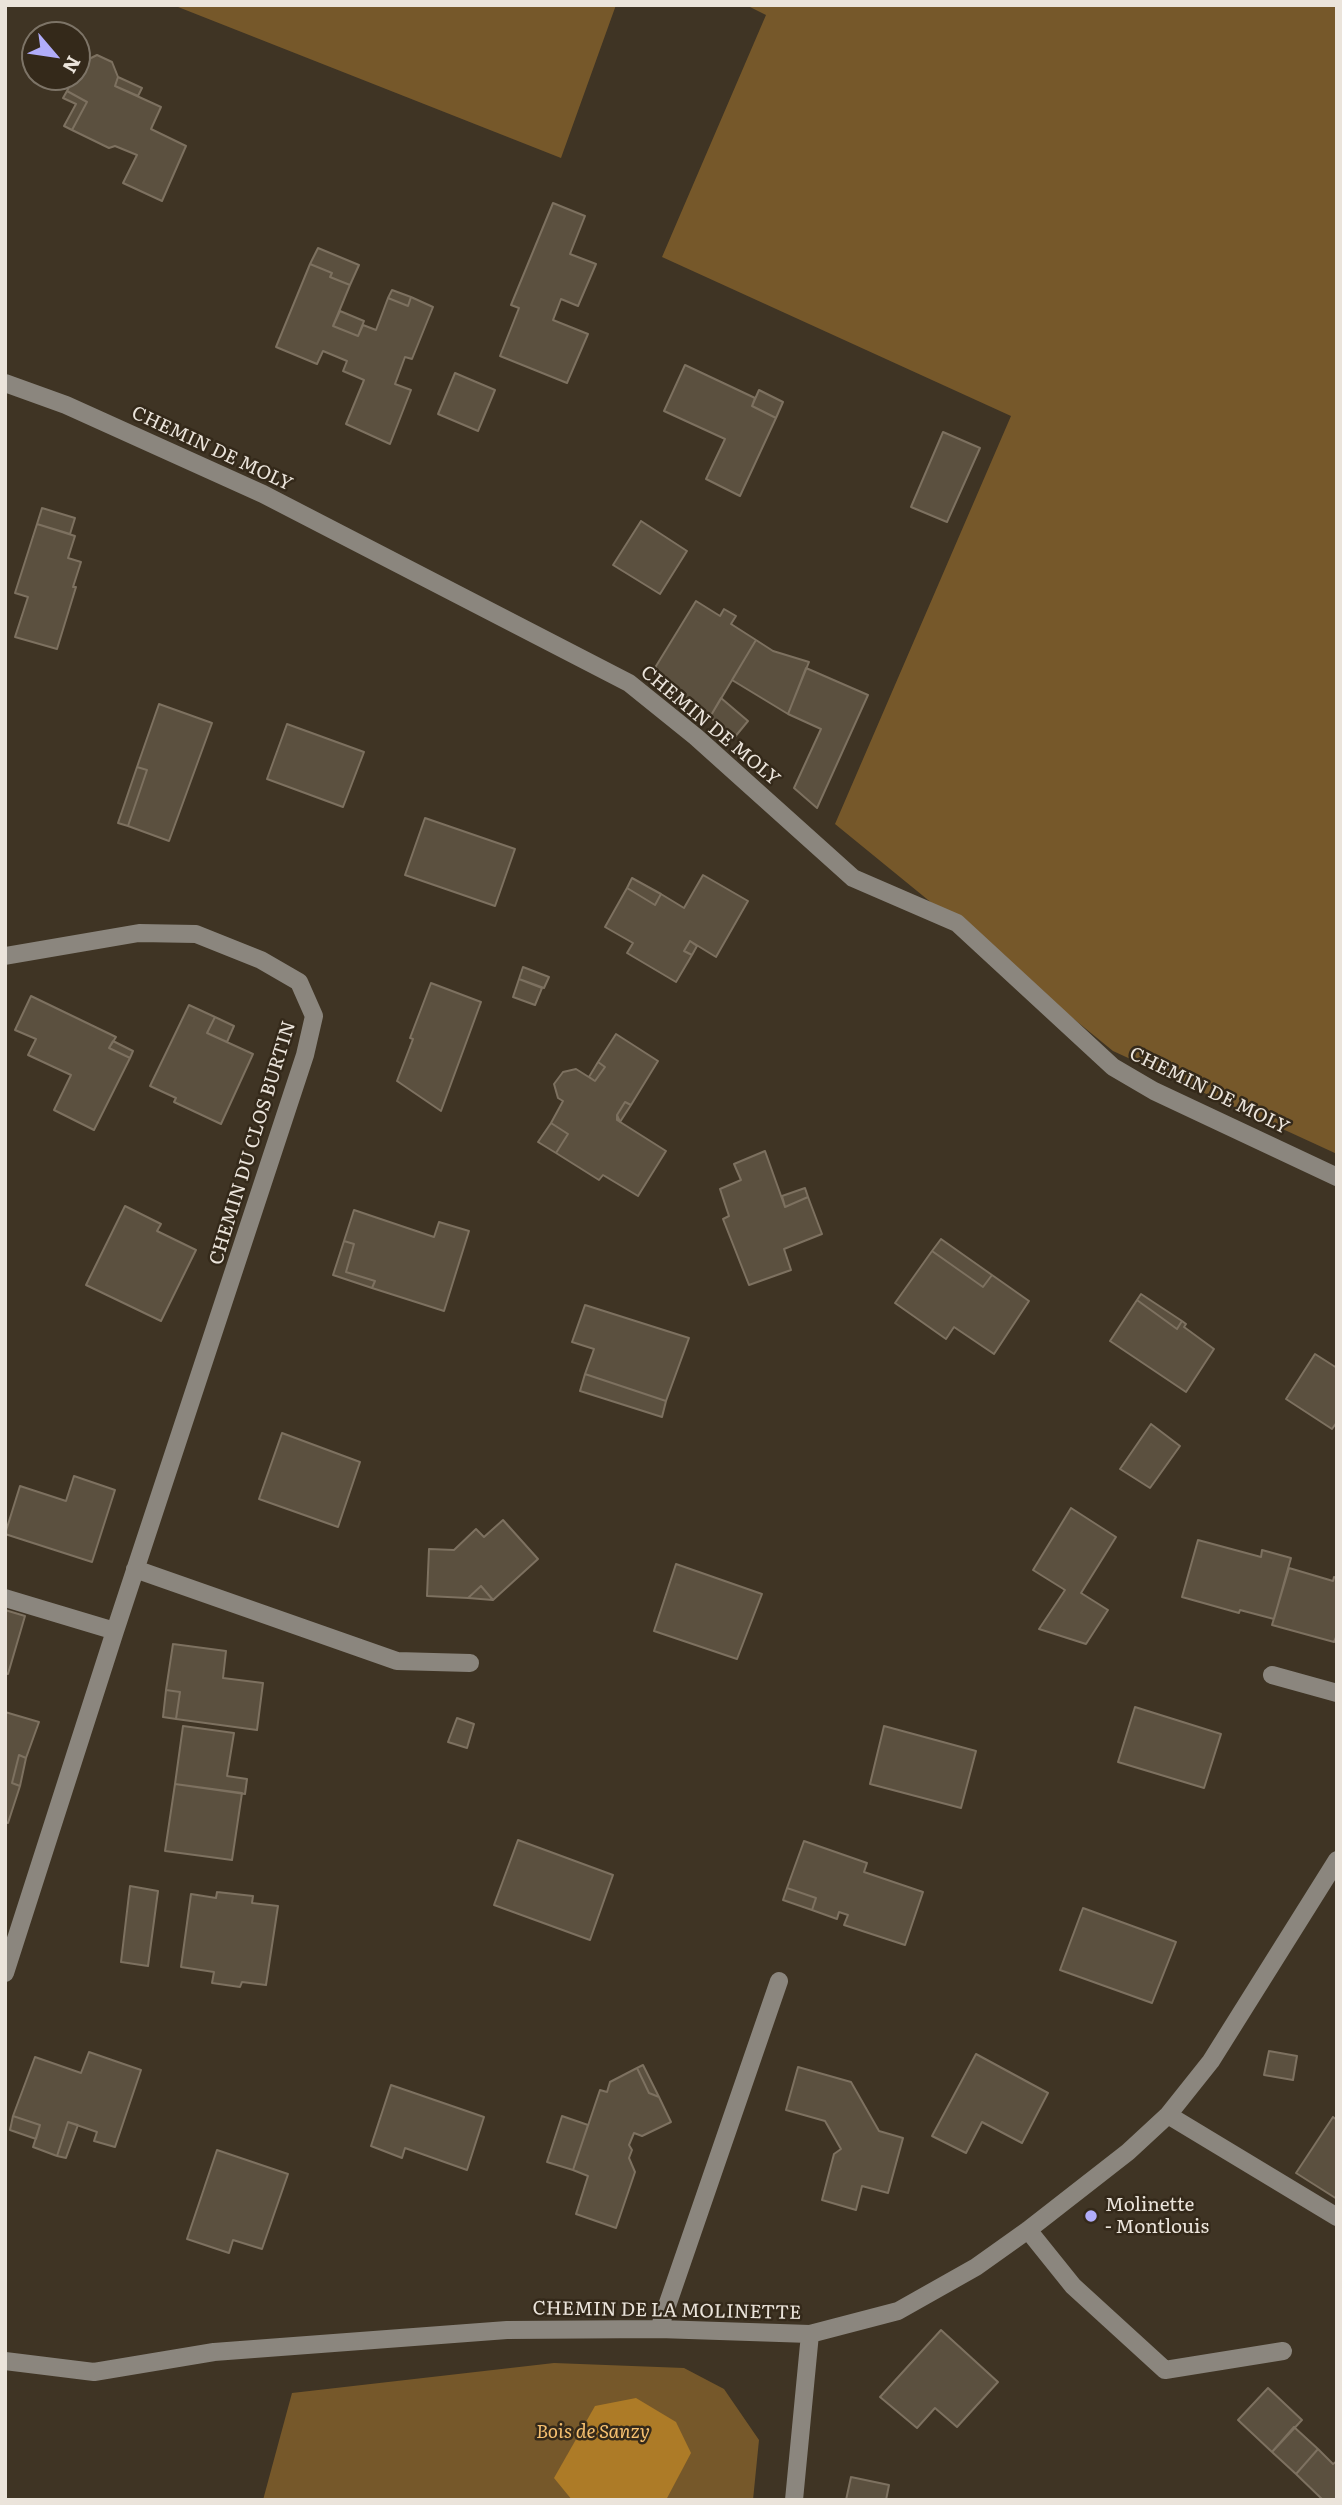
<!DOCTYPE html>
<style>
body{margin:0}
#map{position:relative;width:1342px;height:2505px;overflow:hidden;background:#3f3424;font-family:Literata,serif}
canvas{display:block}
.frame{position:absolute;inset:0;border:7px solid #ebe4db;pointer-events:none}
.north{position:absolute;left:21px;top:21px;width:70px;height:70px;box-sizing:border-box;background:#34291a;border:2px solid #7d7467;border-radius:50%;rotate:119deg;font-size:19px;font-weight:700;line-height:28px;text-align:center;color:#ebe4db}
.north::after{content:'';display:block;margin:auto;width:24px;height:32px;background:#b1adfa;clip-path:polygon(50% 0,100% 100%,50% 72%,0 100%)}
</style>
<div id="map">
<canvas width="1342" height="2505"></canvas>
<div class="frame"></div>
<div class="north">N</div>
</div>
<script>
const g = document.querySelector('canvas').getContext('2d');
g.lineJoin = 'round';
function fillPath(path, color) { g.fillStyle = color; g.fill(path, 'evenodd'); }
const poly = rows => new Path2D(rows.map(r => 'M' + r).join(''));
function stroke(path, color, width, dash) { g.strokeStyle = color; g.lineWidth = width; g.lineCap = dash ? 'butt' : 'round'; g.setLineDash(dash || []); g.stroke(path); }
function write(font, color, halo, rows, align = 'center') {
  g.font = font + ' Literata,serif'; g.lineWidth = 5; g.setLineDash([]); g.textBaseline = 'middle'; g.strokeStyle = halo; g.fillStyle = color; for (const [text, x, y, turn = 0] of rows) {
    g.save(); g.translate(x, y); g.rotate((+turn || 0) * Math.PI / 180); g.textAlign = isNaN(turn) ? turn : align; if (halo) g.strokeText(text, 0, 0); g.fillText(text, 0, 0); g.restore();
  }
}
const green = poly([
 [173,5,616,5,561,158],
 [746,5,1337,5,1337,1154,1113,1051,835,824,1011,416,662,257,766,15],
 [554,2363,684,2368,724,2389,759,2440,753,2500,263,2500,292,2393]
]);
const water = poly([
 [636,2398,676,2422,691,2453,666,2500,572,2500,554,2478,595,2406]
]);
const building = poly([
 [97,55,112,62,118,77,115,86,161,107,151,129,186,146,162,201,123,183,137,155,115,146,109,148,72,130,87,102,67,91,74,77,77,77,81,63,97,55],
 [118,77,142,88,138,96,115,86,118,77],
 [67,91,87,102,72,130,64,126,76,104,63,98,67,91],
 [553,203,585,216,570,254,596,264,578,306,561,299,553,320,588,334,567,383,500,356,519,308,511,305,553,203],
 [318,248,359,265,350,285,330,277,332,273,310,264,318,248],
 [310,264,332,273,330,277,350,285,333,326,358,336,363,325,376,330,388,298,408,306,411,297,433,307,412,359,405,357,395,384,411,390,390,444,346,424,364,380,343,371,347,361,323,351,317,364,276,347,310,264],
 [392,290,411,297,408,306,388,298,392,290],
 [340,311,364,321,358,336,333,326,340,311],
 [685,365,755,398,752,406,776,418,740,496,706,479,725,439,664,411,685,365],
 [455,373,495,390,478,431,438,414,455,373],
 [759,390,783,402,776,418,752,406,759,390],
 [943,432,980,448,947,522,911,507,943,432],
 [42,508,75,518,70,534,37,524,42,508],
 [641,521,687,551,660,594,613,565,641,521],
 [37,524,75,536,68,558,81,562,73,587,76,587,57,649,15,637,28,597,15,593,37,524],
 [696,601,720,616,724,609,736,616,731,624,756,640,710,717,653,671,696,601],
 [756,640,773,651,809,662,788,714,732,680,756,640],
 [806,668,868,695,817,808,794,788,821,729,788,714,806,668],
 [721,698,748,721,734,738,710,717,721,698],
 [159,704,212,723,169,841,128,826,147,770,137,767,159,704],
 [287,724,364,752,343,807,267,779,287,724],
 [137,767,147,770,128,826,118,823,137,767],
 [425,818,515,849,495,906,405,875,425,818],
 [703,875,748,901,716,957,690,941,684,951,692,955,676,982,627,953,633,943,605,927,627,888,655,905,661,894,684,908,703,875],
 [632,878,661,894,655,905,627,888,632,878],
 [690,941,697,946,692,955,684,951,690,941],
 [523,967,549,977,544,988,519,979,523,967],
 [519,979,542,988,535,1005,513,997,519,979],
 [431,983,481,1002,441,1111,397,1081,413,1039,410,1038,431,983],
 [31,996,116,1037,109,1048,130,1058,94,1130,54,1110,71,1075,28,1055,36,1039,15,1030,31,996],
 [189,1005,215,1017,207,1033,253,1054,221,1124,174,1102,176,1098,150,1086,189,1005],
 [215,1017,234,1026,227,1042,207,1033,215,1017],
 [616,1034,658,1061,631,1105,625,1102,617,1115,617,1120,666,1151,638,1196,603,1175,599,1180,556,1153,568,1134,551,1123,563,1101,558,1098,554,1084,563,1072,576,1069,595,1081,605,1067,598,1062,616,1034],
 [113,1041,133,1051,130,1058,109,1048,113,1041],
 [598,1062,605,1067,595,1081,589,1077,598,1062],
 [625,1102,631,1105,620,1122,617,1115,625,1102],
 [551,1123,568,1134,556,1153,538,1142,551,1123],
 [765,1151,785,1207,808,1197,822,1234,784,1249,791,1270,749,1285,723,1219,729,1216,720,1189,741,1180,734,1164,765,1151],
 [805,1188,808,1197,785,1207,782,1196,805,1188],
 [125,1206,161,1224,157,1231,196,1250,161,1321,86,1285,125,1206],
 [354,1210,434,1237,439,1222,469,1231,444,1311,372,1288,375,1281,346,1272,354,1244,344,1241,354,1210],
 [941,1239,992,1275,983,1287,932,1251,941,1239],
 [344,1241,354,1244,346,1272,375,1281,372,1288,333,1275,344,1241],
 [932,1251,983,1287,992,1275,1029,1301,994,1354,954,1327,946,1339,895,1303,932,1251],
 [1141,1294,1182,1321,1177,1329,1137,1300,1141,1294],
 [1137,1300,1177,1329,1182,1321,1186,1324,1184,1327,1214,1349,1186,1392,1110,1341,1137,1300],
 [585,1305,689,1338,666,1401,585,1374,594,1349,572,1342,585,1305],
 [1315,1354,1337,1368,1337,1422,1332,1429,1286,1399,1315,1354],
 [585,1374,666,1401,662,1417,580,1391,585,1374],
 [1151,1424,1180,1446,1150,1488,1120,1469,1151,1424],
 [282,1433,360,1462,338,1527,259,1499,282,1433],
 [74,1476,115,1490,92,1562,5,1534,20,1486,66,1501,74,1476],
 [1071,1508,1116,1537,1081,1593,1108,1610,1086,1644,1039,1629,1065,1590,1033,1570,1071,1508],
 [503,1520,538,1559,493,1600,481,1586,468,1598,427,1596,429,1549,454,1550,476,1529,484,1537,503,1520],
 [1198,1540,1261,1557,1262,1550,1291,1558,1274,1619,1240,1610,1239,1613,1182,1597,1198,1540],
 [676,1564,762,1594,737,1659,654,1631,676,1564],
 [1289,1568,1333,1581,1334,1577,1337,1578,1337,1635,1334,1642,1272,1625,1289,1568],
 [481,1586,493,1600,468,1598,481,1586],
 [5,1610,25,1616,8,1674,5,1673,5,1610],
 [173,1644,226,1651,223,1678,263,1683,257,1730,176,1719,180,1692,166,1690,173,1644],
 [166,1690,180,1692,176,1719,163,1717,166,1690],
 [1135,1707,1221,1734,1204,1788,1118,1762,1135,1707],
 [5,1712,39,1722,26,1758,19,1755,12,1783,20,1786,8,1823,5,1822,5,1712],
 [457,1718,474,1724,467,1748,448,1742,457,1718],
 [183,1726,234,1733,227,1776,247,1779,245,1794,175,1784,183,1726],
 [884,1726,976,1751,961,1808,870,1784,884,1726],
 [19,1755,26,1758,20,1786,12,1783,19,1755],
 [175,1784,242,1793,232,1860,165,1851,175,1784],
 [518,1840,613,1875,590,1940,494,1905,518,1840],
 [804,1841,867,1863,864,1872,923,1892,905,1945,844,1925,848,1915,839,1912,837,1919,812,1910,816,1898,787,1888,804,1841],
 [130,1886,158,1891,148,1966,121,1962,130,1886],
 [787,1888,816,1898,812,1910,783,1900,787,1888],
 [217,1892,253,1896,252,1903,278,1906,266,1985,242,1982,240,1987,212,1983,214,1972,181,1967,191,1894,216,1898,217,1892],
 [1083,1908,1176,1942,1152,2003,1060,1970,1083,1908],
 [1269,2051,1297,2056,1293,2080,1264,2075,1269,2051],
 [89,2052,141,2070,115,2147,94,2141,97,2132,68,2122,57,2156,33,2147,40,2125,13,2116,35,2057,81,2073,89,2052],
 [976,2054,1048,2093,1022,2143,982,2122,966,2153,932,2136,976,2054],
 [643,2065,659,2097,649,2093,637,2068,643,2065],
 [798,2067,851,2082,879,2131,903,2138,888,2193,862,2186,856,2210,822,2200,834,2154,841,2149,825,2121,786,2110,798,2067],
 [637,2068,649,2093,659,2097,671,2122,642,2136,634,2133,629,2145,632,2150,629,2158,635,2172,616,2228,576,2214,588,2176,573,2170,600,2090,607,2092,610,2082,637,2068],
 [391,2085,484,2117,467,2170,405,2148,402,2158,371,2146,391,2085],
 [13,2116,40,2125,36,2139,10,2130,13,2116],
 [562,2116,588,2125,573,2170,547,2162,562,2116],
 [1333,2117,1337,2120,1337,2199,1296,2173,1333,2117],
 [68,2122,78,2125,66,2158,57,2156,68,2122],
 [217,2150,288,2174,262,2249,233,2240,229,2253,187,2239,217,2150],
 [941,2330,998,2382,957,2427,935,2408,917,2428,880,2397,941,2330],
 [1268,2388,1302,2420,1272,2452,1238,2420,1268,2388],
 [1294,2427,1318,2449,1296,2474,1272,2452,1294,2427],
 [1318,2449,1333,2464,1337,2461,1337,2500,1323,2500,1296,2474,1318,2449],
 [851,2477,889,2485,886,2500,846,2500,851,2477]
]);
const minor = poly([
 [5,383,66,405,263,494,629,683,696,737,853,878,957,923,1113,1067,1154,1091,1337,1177],
 [5,956,139,933,196,934,261,960,299,982,314,1016,305,1055,115,1631,5,1973],
 [135,1569,397,1661,470,1663],
 [5,1598,115,1631],
 [1272,1675,1337,1693],
 [1168,2115,1337,2217],
 [1028,2230,1073,2286,1165,2370,1283,2351],
 [659,2329,779,1981],
 [5,2361,94,2372,214,2352,507,2330,659,2329,810,2334,898,2311,976,2267,1028,2230,1128,2152,1168,2115,1211,2061,1337,1860],
 [794,2500,810,2334]
]);
const markers = [
 [1091,2216,7,"#b1adfa"]
];
const streetNames = [
 ["CHEMIN DE MOLY",212,449,25],
 ["CHEMIN DE MOLY",710,726,40],
 ["CHEMIN DE MOLY",1209,1091,26],
 ["CHEMIN DU CLOS BURTIN",253,1143,-73],
 ["CHEMIN DE LA MOLINETTE",667,2311,1]
];
const poiNames = [
 ["Molinette",1105,2205],
 ["- Montlouis",1105,2227]
];
const parkNames = [
 ["Bois de Sanzy",593,2432]
];
fillPath(green, '#76582a');
fillPath(water, '#ad7b27');
fillPath(building, '#5b503f');
stroke(building, '#7d7160', 2);
stroke(minor, '#8b867e', 18);
for (const [x, y, r, color] of markers) { const dot = new Path2D(); dot.arc(x, y, r, 0, 2 * Math.PI); g.fillStyle = color; g.fill(dot); stroke(dot, '#34291a', 2.5); }
write('19px', '#ebe4db', '#34291a', streetNames);
write('19px', '#ebe4db', '#34291a', poiNames, 'left');
write('italic 19px', '#f6c070', '#34291a', parkNames);
</script>
